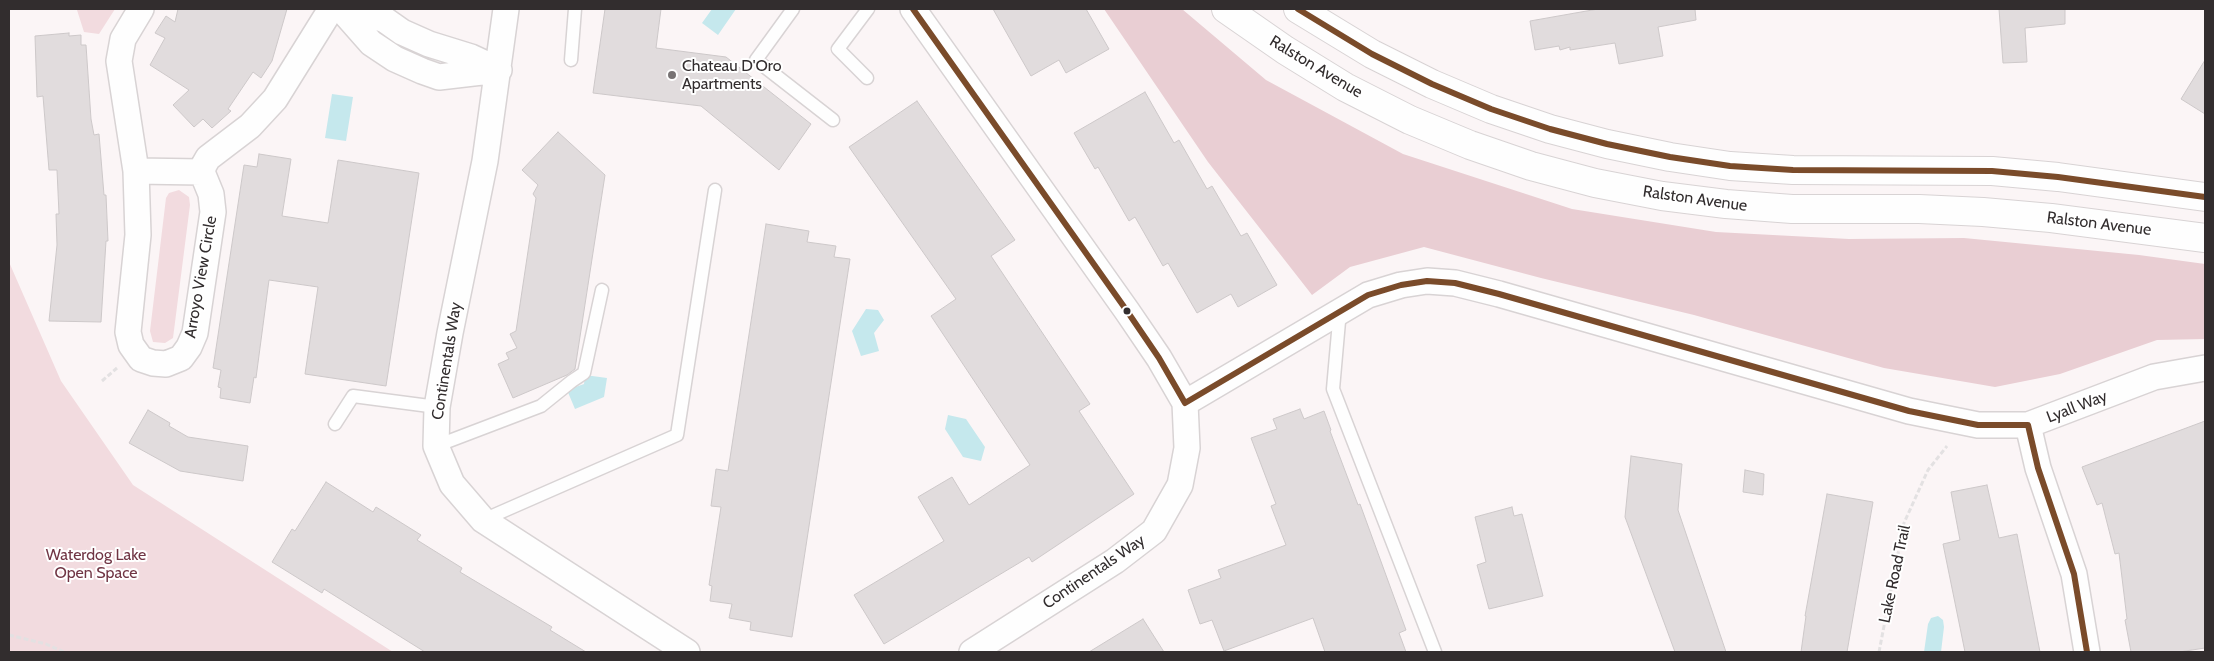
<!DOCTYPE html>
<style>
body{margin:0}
#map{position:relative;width:2214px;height:661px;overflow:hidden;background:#fbf5f6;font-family:Cabin,sans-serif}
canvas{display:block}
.frame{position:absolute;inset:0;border:10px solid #322d2e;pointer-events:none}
</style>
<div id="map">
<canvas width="2214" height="661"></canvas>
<div class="frame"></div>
</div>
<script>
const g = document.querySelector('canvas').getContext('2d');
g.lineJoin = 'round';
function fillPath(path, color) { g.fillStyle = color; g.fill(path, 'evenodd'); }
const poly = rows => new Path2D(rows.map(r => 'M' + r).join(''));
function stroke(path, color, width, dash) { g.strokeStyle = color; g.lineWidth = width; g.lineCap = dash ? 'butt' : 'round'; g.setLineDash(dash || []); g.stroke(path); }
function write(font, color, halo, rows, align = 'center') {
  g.font = font + ' Cabin,sans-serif'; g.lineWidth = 4; g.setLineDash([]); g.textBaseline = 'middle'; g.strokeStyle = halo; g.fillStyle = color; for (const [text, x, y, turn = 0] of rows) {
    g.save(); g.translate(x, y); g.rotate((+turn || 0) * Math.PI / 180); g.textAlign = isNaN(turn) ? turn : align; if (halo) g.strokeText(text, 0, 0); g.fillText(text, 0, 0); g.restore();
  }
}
const green = poly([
 [66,9,115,9,99,34,84,32,77,10],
 [179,190,189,197,190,205,173,338,165,343,153,342,150,331,166,198,169,193],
 [9,262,61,381,133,485,393,652,9,652]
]);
const forest = poly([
 [1104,9,1182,9,1266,80,1403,154,1572,209,1716,232,1849,239,1964,238,2139,255,2205,264,2205,339,2157,340,2060,374,1995,387,1884,368,1694,315,1541,278,1424,247,1350,267,1312,295,1208,162]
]);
const water = poly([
 [712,9,736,9,718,35,702,23],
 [332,94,353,97,346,141,325,138],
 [866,309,878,310,884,320,874,333,879,351,861,356,852,331],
 [585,375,607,378,604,397,575,409,567,390,584,384],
 [948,415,966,419,985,447,981,461,963,457,945,429],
 [1938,616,1943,620,1944,627,1941,652,1924,652,1928,624,1931,618]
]);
const building = poly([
 [178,9,287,9,272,61,261,78,253,72,228,109,231,111,212,128,203,119,194,127,173,105,189,90,150,65,165,38,155,33,166,16,175,22,178,9],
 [605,9,661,9,656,48,726,57,811,124,779,170,701,106,593,93,605,9],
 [993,9,1086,9,1109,49,1066,73,1059,60,1031,76,993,9],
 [1598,9,1695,9,1696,20,1658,27,1663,56,1619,64,1615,43,1570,50,1570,47,1560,50,1559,46,1535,50,1530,21,1598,9],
 [1999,9,2065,9,2065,24,2025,28,2027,62,2003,63,1999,9],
 [69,33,69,36,81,35,81,45,86,45,91,119,94,135,99,134,104,195,106,195,108,241,106,241,101,322,49,321,57,245,56,214,59,214,57,170,49,170,43,96,37,97,35,36,69,33],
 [2205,60,2205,114,2181,99,2205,60],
 [1145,92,1174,143,1179,140,1207,189,1212,186,1241,236,1247,233,1277,285,1238,307,1231,294,1197,313,1168,263,1163,266,1135,217,1129,221,1098,167,1095,169,1074,133,1145,92],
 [917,101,1015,240,991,256,1090,404,1079,411,1134,494,1032,562,1029,557,884,644,854,595,944,541,918,497,952,477,969,505,1030,465,931,316,956,299,849,147,917,101],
 [558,132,605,175,575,369,567,375,513,398,498,364,509,359,506,353,517,348,510,334,516,331,536,198,533,194,538,185,522,170,558,132],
 [259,154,291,159,282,216,328,223,338,160,419,173,386,386,305,374,318,287,269,280,256,378,254,377,250,403,220,398,221,388,218,387,221,370,213,368,244,165,257,167,259,154],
 [766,224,809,231,807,242,836,246,834,257,850,259,792,637,750,630,751,622,729,618,732,604,710,601,712,586,709,585,721,507,711,506,716,469,728,471,766,224],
 [1300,409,1304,419,1324,411,1331,430,1330,431,1358,505,1360,504,1406,630,1399,633,1406,652,1325,652,1313,618,1224,651,1212,620,1200,624,1188,590,1221,578,1218,570,1286,545,1271,506,1276,504,1251,438,1277,429,1273,419,1300,409],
 [148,410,170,423,169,426,188,437,248,446,243,481,180,471,129,443,148,410],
 [2205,421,2205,648,2179,652,2131,652,2125,620,2127,619,2119,553,2115,554,2102,503,2097,505,2082,467,2205,421],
 [1631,456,1682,464,1678,510,1726,652,1675,652,1625,517,1631,456],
 [1745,470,1764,474,1763,495,1743,492,1745,470],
 [326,482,373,512,376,507,421,535,417,540,462,568,460,572,552,627,550,630,586,652,425,652,324,589,322,593,272,562,292,529,295,531,326,482],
 [1987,485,1999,538,2017,534,2040,652,1965,652,1943,544,1960,540,1951,492,1987,485],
 [1827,494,1873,502,1847,652,1801,652,1806,616,1805,616,1827,494],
 [1512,507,1514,516,1522,514,1543,596,1489,609,1477,565,1486,562,1475,517,1512,507],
 [1143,619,1164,652,1089,652,1143,619]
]);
const path = poly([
 [102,381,117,368],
 [9,635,46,644,64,652],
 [1879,652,1904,523,1928,470,1947,446]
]);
const service = poly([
 [793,9,756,60,833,120],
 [571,60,575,9],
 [867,78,838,49,868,9],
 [1340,310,1333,389,1435,652],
 [335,424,353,396,437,407],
 [436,446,541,406,572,381,584,373,602,290],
 [483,520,677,435,715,190]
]);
const minor = poly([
 [141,9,123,39,119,61,136,171,138,235,128,332,131,345,141,359,153,363,166,364,181,358,189,347,195,333,213,212,211,194,202,172,204,165,208,158,250,126,275,99,331,9],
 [341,9,371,43,395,59,422,71,439,77,499,70],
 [354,9,385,20,402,32,429,44,471,57,499,70],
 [506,9,485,161,450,333,437,407,436,446,452,484,483,520,687,652],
 [913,9,1127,311,1159,358,1185,403,1187,448,1180,485,1154,531,1115,561,972,652],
 [136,171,202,172],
 [1185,403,1368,295,1401,285,1427,281,1455,283,1499,294,1909,411,1978,425,2028,425,2154,377,2205,368],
 [2028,425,2038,468,2074,574,2087,652]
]);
const secondary = poly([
 [1226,9,1285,50,1345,87,1410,120,1470,145,1531,166,1595,183,1662,196,1726,204,1792,209,1919,209,1983,212,2051,218,2205,238],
 [1298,9,1372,54,1432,84,1491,109,1550,129,1607,144,1670,157,1730,166,1793,170,1992,171,2058,177,2205,197]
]);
const bus1 = poly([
 [913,9,1127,311,1159,358,1185,403,1368,295,1401,285,1427,281,1455,283,1499,294,1909,411,1978,425,2028,425,2038,468,2074,574,2087,652],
 [1298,9,1372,54,1432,84,1491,109,1550,129,1607,144,1670,157,1730,166,1793,170,1992,171,2058,177,2205,197]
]);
const markers = [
 [672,75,5,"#787374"],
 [1127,311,4.5,"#322d2e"]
];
const poiNames = [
 ["Chateau D'Oro",682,66],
 ["Apartments",682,84]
];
const streetNames = [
 ["Ralston Avenue",1316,67,31],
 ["Ralston Avenue",1695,199,8],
 ["Ralston Avenue",2099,224,7],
 ["Arroyo View Circle",201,277,-80],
 ["Continentals Way",447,361,-81],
 ["Lyall Way",2077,407,-21],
 ["Continentals Way",1094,572,-34],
 ["Lake Road Trail",1895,574,-78]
];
const parkNames = [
 ["Waterdog Lake",96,555],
 ["Open Space",96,573]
];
fillPath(green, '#f2dbdf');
fillPath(forest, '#e9ced3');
fillPath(water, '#c5e8ed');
fillPath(building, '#e1dcdd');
stroke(building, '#cdc8c9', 1);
stroke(service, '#d8d3d4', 15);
stroke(minor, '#d8d3d4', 28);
stroke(secondary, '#d8d3d4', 30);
stroke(path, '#e3e1e2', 3, [5, 2.5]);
stroke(service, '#fefefe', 12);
stroke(minor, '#fefefe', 25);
stroke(secondary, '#fefefe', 28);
stroke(bus1, '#7a4b2a', 6);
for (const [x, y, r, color] of markers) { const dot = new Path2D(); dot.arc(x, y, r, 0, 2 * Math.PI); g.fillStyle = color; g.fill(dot); stroke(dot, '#fff', 2); }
write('16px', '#322d2e', '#fff', poiNames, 'left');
write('16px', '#322d2e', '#fff', streetNames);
write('16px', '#703544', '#fff', parkNames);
</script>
